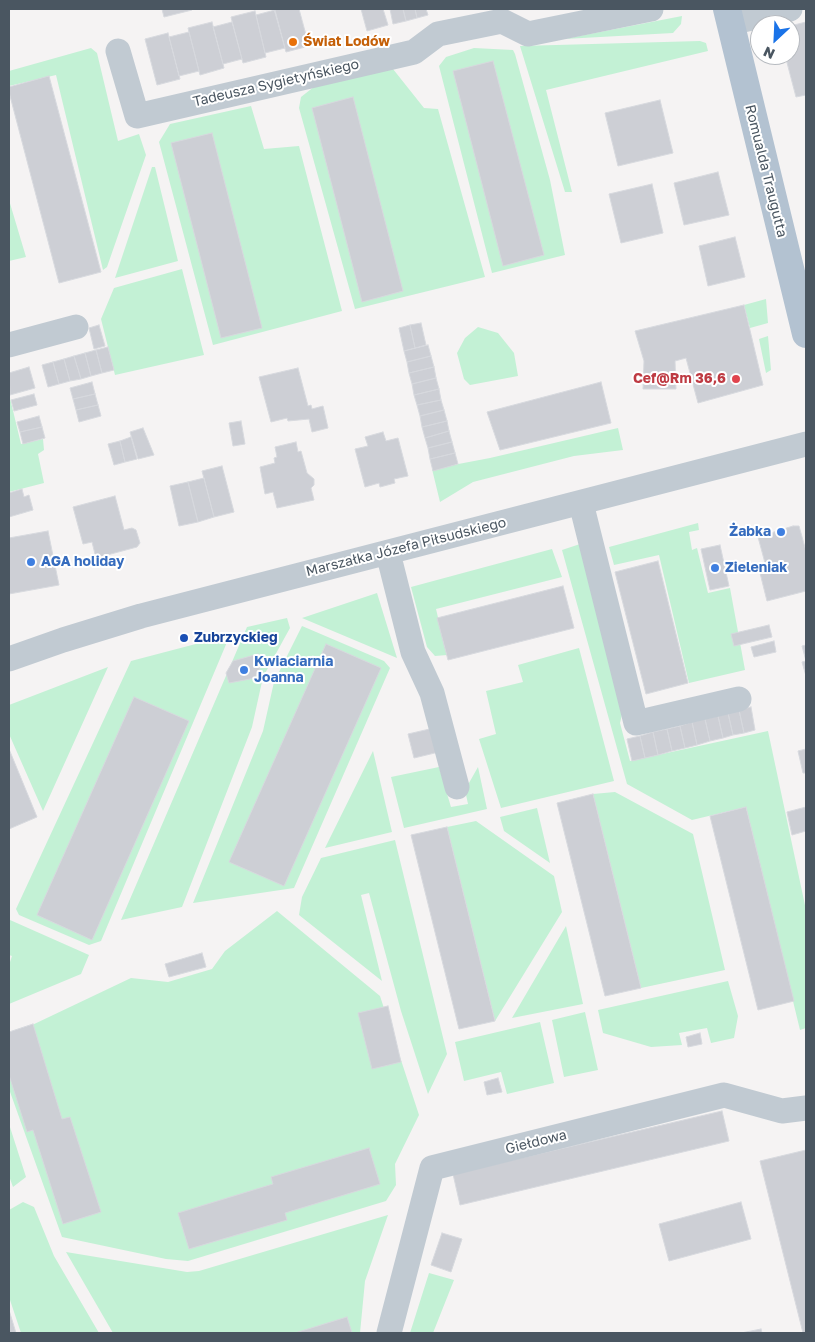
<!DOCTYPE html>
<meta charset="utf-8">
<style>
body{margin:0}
#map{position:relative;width:815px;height:1342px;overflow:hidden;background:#f5f3f3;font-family:"Golos Text",sans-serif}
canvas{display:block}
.frame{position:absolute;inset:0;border:10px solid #4a5661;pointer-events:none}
.north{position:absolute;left:750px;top:15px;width:50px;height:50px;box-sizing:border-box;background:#fff;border:1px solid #b7bbc0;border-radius:50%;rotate:205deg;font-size:14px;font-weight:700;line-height:20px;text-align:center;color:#4a5661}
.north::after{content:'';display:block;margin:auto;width:18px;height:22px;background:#1a73e8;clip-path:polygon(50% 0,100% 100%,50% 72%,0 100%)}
</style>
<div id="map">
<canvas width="815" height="1342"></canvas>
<div class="frame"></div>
<div class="north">N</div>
</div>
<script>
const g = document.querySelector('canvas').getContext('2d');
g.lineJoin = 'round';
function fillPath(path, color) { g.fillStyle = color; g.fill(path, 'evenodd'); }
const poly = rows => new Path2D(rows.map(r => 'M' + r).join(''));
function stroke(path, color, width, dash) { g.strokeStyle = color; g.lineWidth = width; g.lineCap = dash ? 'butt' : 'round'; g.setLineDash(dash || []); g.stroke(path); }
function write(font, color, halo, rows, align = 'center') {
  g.font = font + ' "Golos Text",sans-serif'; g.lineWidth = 4; g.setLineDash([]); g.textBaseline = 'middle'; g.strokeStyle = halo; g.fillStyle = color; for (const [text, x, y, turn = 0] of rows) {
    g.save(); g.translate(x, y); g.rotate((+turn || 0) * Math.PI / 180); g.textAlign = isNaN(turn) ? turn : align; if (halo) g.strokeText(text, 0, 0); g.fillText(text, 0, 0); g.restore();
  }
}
const green = poly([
 [682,16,681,24,673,33,564,39],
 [700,41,706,43,708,51,546,90,572,192,565,192,520,46],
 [91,48,97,53,118,141,139,134,146,155,107,267,103,270,56,75,9,86,9,71],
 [474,48,513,50,515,54,550,180,565,255,492,273,439,66,446,57],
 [393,69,424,108,438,109,485,277,355,309,299,108,301,97,315,86],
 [251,106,264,149,299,146,342,311,213,345,159,142,170,124],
 [152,167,155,167,178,261,115,278],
 [9,200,26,257,9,261],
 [182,269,204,355,115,375,101,319,114,288],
 [766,299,768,323,750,328,744,305],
 [478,327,498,333,514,353,518,376,470,385,464,379,457,353,465,338],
 [768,336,771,370,766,373,759,339],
 [9,394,21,444,43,439,44,450,38,454,44,483,9,492],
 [618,428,623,450,574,456,473,482,440,502,432,469,490,458],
 [698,523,699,530,689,532,692,550,697,548,708,593,730,588,745,670,689,683,659,555,614,565,609,547],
 [580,544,624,706,620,723,630,761,768,731,806,910,806,1028,800,1030,746,807,692,820,627,784,562,550],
 [552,549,562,577,436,609,447,655,435,656,427,647,411,587],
 [377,593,397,658,302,618],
 [287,618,290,628,263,677,252,727,182,907,121,920,247,627],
 [302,626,384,661,390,668,294,888,193,903,263,731,274,682],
 [230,635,101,941,89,945,19,915,16,909,131,661],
 [579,648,614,781,501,808,479,739,496,734,486,691,523,682,518,665],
 [108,667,43,811,9,734,9,705],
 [373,751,392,832,325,848],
 [439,767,451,807,468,804,465,790,478,767,487,809,404,828,391,777],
 [615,792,693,834,725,970,641,988,593,794],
 [537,808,550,863,504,831,500,817],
 [476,821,554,876,562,912,495,1021,447,827],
 [395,840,447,1054,428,1094,401,1011,369,893,361,895,382,981,299,915,302,897,321,858],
 [277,911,380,996,419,1115,395,1164,396,1185,386,1201,188,1261,166,1259,62,1237,9,1089,9,1036,131,978,168,982,212,969,225,951],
 [10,920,89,955,81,974,9,1004,9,965,12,956,9,955],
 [566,926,583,1004,512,1018],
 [728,981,738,1016,734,1038,711,1043,707,1028,679,1033,682,1045,651,1047,603,1033,598,1010],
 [585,1012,598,1070,564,1077,552,1020],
 [540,1022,554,1083,507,1094,501,1072,464,1081,455,1042],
 [9,1124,26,1177,13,1187,9,1176],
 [23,1202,34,1207,54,1256,99,1333,21,1333,9,1297,9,1210],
 [388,1215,365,1281,360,1333,113,1333,66,1252,187,1272,199,1271],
 [429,1273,454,1280,433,1333,410,1333]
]);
const building = poly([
 [162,9,191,9,192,10,164,17,162,9],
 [274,9,299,9,309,46,286,52,274,9],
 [361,9,383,9,388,25,367,31,361,9],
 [390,9,403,9,406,21,393,24,390,9],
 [403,9,415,9,417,18,406,21,403,9],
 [415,9,426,9,428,15,417,18,415,9],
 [275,10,285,48,265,53,256,15,275,10],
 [255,11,266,57,243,63,231,17,255,11],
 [212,22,224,68,200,75,188,28,212,22],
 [232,22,242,59,223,64,213,27,232,22],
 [806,22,806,95,796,97,785,55,790,55,790,26,806,22],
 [189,32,199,71,179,76,169,37,189,32],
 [168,33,180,79,157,85,145,39,168,33],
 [493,61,544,255,503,266,453,71,493,61],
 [49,76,101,272,59,283,9,92,9,87,49,76],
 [353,97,403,291,362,302,312,108,353,97],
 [660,100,673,153,618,166,605,113,660,100],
 [212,133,262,328,221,338,171,143,212,133],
 [718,172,729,215,684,225,674,183,718,172],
 [652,184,663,233,621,243,609,194,652,184],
 [735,237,745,277,708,286,699,246,735,237],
 [744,305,763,385,698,403,686,358,675,361,676,389,643,389,644,361,635,331,744,305],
 [421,323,426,345,415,348,410,325,421,323],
 [99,325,105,346,94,349,89,328,99,325],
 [410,325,415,348,404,351,399,328,410,325],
 [428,345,431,356,407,362,404,351,428,345],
 [108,347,114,370,102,373,96,350,108,347],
 [96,350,102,373,91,376,85,353,96,350],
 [85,353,91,376,81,379,74,356,85,353],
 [74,356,81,379,70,381,64,359,74,356],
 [431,356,434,367,409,373,407,362,431,356],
 [64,359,70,381,59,384,53,362,64,359],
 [53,362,59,384,48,387,42,365,53,362],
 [29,367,35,388,10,395,9,373,29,367],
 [434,367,436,378,412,384,409,373,434,367],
 [298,368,308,406,311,405,312,409,323,406,328,428,312,432,309,419,288,421,287,418,271,422,259,377,298,368],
 [436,378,439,389,414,395,412,384,436,378],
 [92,382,95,394,73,399,70,388,92,382],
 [601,382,611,423,500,450,487,412,601,382],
 [439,389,441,400,417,405,414,395,439,389],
 [34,394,37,405,14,411,11,400,34,394],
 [95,394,98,405,76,410,73,399,95,394],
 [441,400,444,410,420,416,417,405,441,400],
 [98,405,101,416,79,422,76,410,98,405],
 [444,410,447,421,422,427,420,416,444,410],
 [39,416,42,427,20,432,17,422,39,416],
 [241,421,245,444,233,446,229,423,241,421],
 [447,421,449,431,425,438,422,427,447,421],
 [42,427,45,438,23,444,20,432,42,427],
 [143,428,154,455,138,459,130,432,143,428],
 [449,431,452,442,428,448,425,438,449,431],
 [383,432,386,441,398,438,408,476,394,479,395,483,380,487,379,483,365,487,355,449,368,446,365,437,383,432],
 [131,437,137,459,125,462,120,441,131,437],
 [120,441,125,462,114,465,108,444,120,441],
 [296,442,298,452,301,451,307,473,314,479,314,485,311,488,314,500,277,508,273,492,265,494,260,467,275,463,274,458,277,457,275,447,296,442],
 [452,442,455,453,430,459,428,448,452,442],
 [455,453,458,464,433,471,430,459,455,453],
 [222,466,234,512,214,517,202,471,222,466],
 [204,478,214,517,198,522,188,482,204,478],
 [188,482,198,522,179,526,170,486,188,482],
 [22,489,24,497,29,495,33,510,9,517,9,493,22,489],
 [115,496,124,530,132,528,136,530,140,543,137,547,96,558,92,542,83,544,73,507,115,496],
 [793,526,799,526,806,551,806,591,767,601,758,565,765,563,758,537,793,526],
 [48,531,59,585,9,594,9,538,48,531],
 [720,545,729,586,710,590,701,549,720,545],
 [658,561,688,683,646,694,615,572,658,561],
 [563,586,574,628,448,660,437,618,563,586],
 [769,625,772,637,734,646,731,634,769,625],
 [774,641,776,652,754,657,751,647,774,641],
 [326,644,381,668,284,886,229,862,326,644],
 [806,645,806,676,802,662,806,661,802,646,806,645],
 [258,654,261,666,255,678,229,683,226,673,233,661,258,654],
 [134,697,189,721,92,940,37,915,134,697],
 [751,707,755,730,744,733,739,710,751,707],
 [739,710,744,733,733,735,728,713,739,710],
 [728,713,733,735,723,738,718,716,728,713],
 [718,716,723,738,710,741,705,719,718,716],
 [705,719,710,741,697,745,692,722,705,719],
 [692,722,697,745,685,748,680,726,692,722],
 [680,726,685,748,672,751,667,729,680,726],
 [434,728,439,752,414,758,408,734,434,728],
 [667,729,672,751,658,755,653,732,667,729],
 [653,732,658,755,645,758,640,736,653,732],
 [640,736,645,758,632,761,627,739,640,736],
 [9,749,37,817,9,829,9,749],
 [806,749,806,773,803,773,798,751,806,749],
 [593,794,641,988,605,996,557,803,593,794],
 [746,807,794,1001,758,1010,710,816,746,807],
 [806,807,806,831,792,835,787,812,806,807],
 [447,827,495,1021,459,1029,411,835,447,827],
 [202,953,206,967,169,977,165,964,202,953],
 [388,1006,401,1062,372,1069,358,1013,388,1006],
 [33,1024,62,1119,70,1117,101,1212,63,1224,33,1130,27,1132,9,1075,9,1032,33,1024],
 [700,1033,702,1044,688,1047,686,1037,700,1033],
 [498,1078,502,1092,487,1095,484,1082,498,1078],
 [722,1111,729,1141,460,1205,453,1174,722,1111],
 [369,1148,380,1184,285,1213,287,1220,189,1249,178,1213,273,1184,271,1177,369,1148],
 [806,1150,806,1333,803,1333,760,1161,806,1150],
 [741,1202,751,1239,669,1261,659,1224,741,1202],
 [442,1233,462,1239,451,1272,431,1265,442,1233],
 [9,1310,16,1333,9,1333,9,1310],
 [347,1317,352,1333,295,1333,347,1317],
 [761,1329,762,1333,741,1333,761,1329]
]);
const minor = poly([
 [730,23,790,9],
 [118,51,137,116,414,52,438,34,502,21,528,34,651,9],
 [9,345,76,327],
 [581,503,636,723,739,699],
 [388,553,413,652,432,693,457,787],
 [9,659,63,640,141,616,806,444],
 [389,1333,432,1168,724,1095,782,1111,806,1108]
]);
const major = poly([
 [727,9,806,334]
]);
const markers = [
 [293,42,5,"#e8710a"],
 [736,379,5,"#e0444e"],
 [781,532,5,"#3f7fe0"],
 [31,562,5,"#3f7fe0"],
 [715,568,5,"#3f7fe0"],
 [184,638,5,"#1a4fb4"],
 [244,670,5,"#3f7fe0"]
];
const foodNames = [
 ["Świat Lodów",303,42]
];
const streetNames = [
 ["Tadeusza Sygietyńskiego",276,83,-13],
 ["Romualda Traugutta",766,171,76],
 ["Marszałka Józefa Piłsudskiego",406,547,-14],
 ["Giełdowa",536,1142,-14]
];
const healthNames = [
 ["Cef@Rm 36,6",726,379]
];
const shopNames = [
 ["Żabka",771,532,"right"],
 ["AGA holiday",41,562],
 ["Zieleniak",725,568],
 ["Kwiaciarnia",254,662],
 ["Joanna",254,678]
];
const transitNames = [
 ["Zubrzyckieg",194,638]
];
fillPath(green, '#c3f1d5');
fillPath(building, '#cdcfd5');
stroke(building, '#d7d9de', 1);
stroke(minor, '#c1cad2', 25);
stroke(major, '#b3c2d1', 28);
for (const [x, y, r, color] of markers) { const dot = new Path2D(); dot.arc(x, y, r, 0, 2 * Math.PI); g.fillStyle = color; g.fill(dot); stroke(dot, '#fff', 2); }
write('bold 14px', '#c56008', '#fff', foodNames, 'left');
write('14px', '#4a5661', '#fff', streetNames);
write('bold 14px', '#be3a42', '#fff', healthNames, 'right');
write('bold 14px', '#366cbe', '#fff', shopNames, 'left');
write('bold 14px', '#164399', '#fff', transitNames, 'left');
</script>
